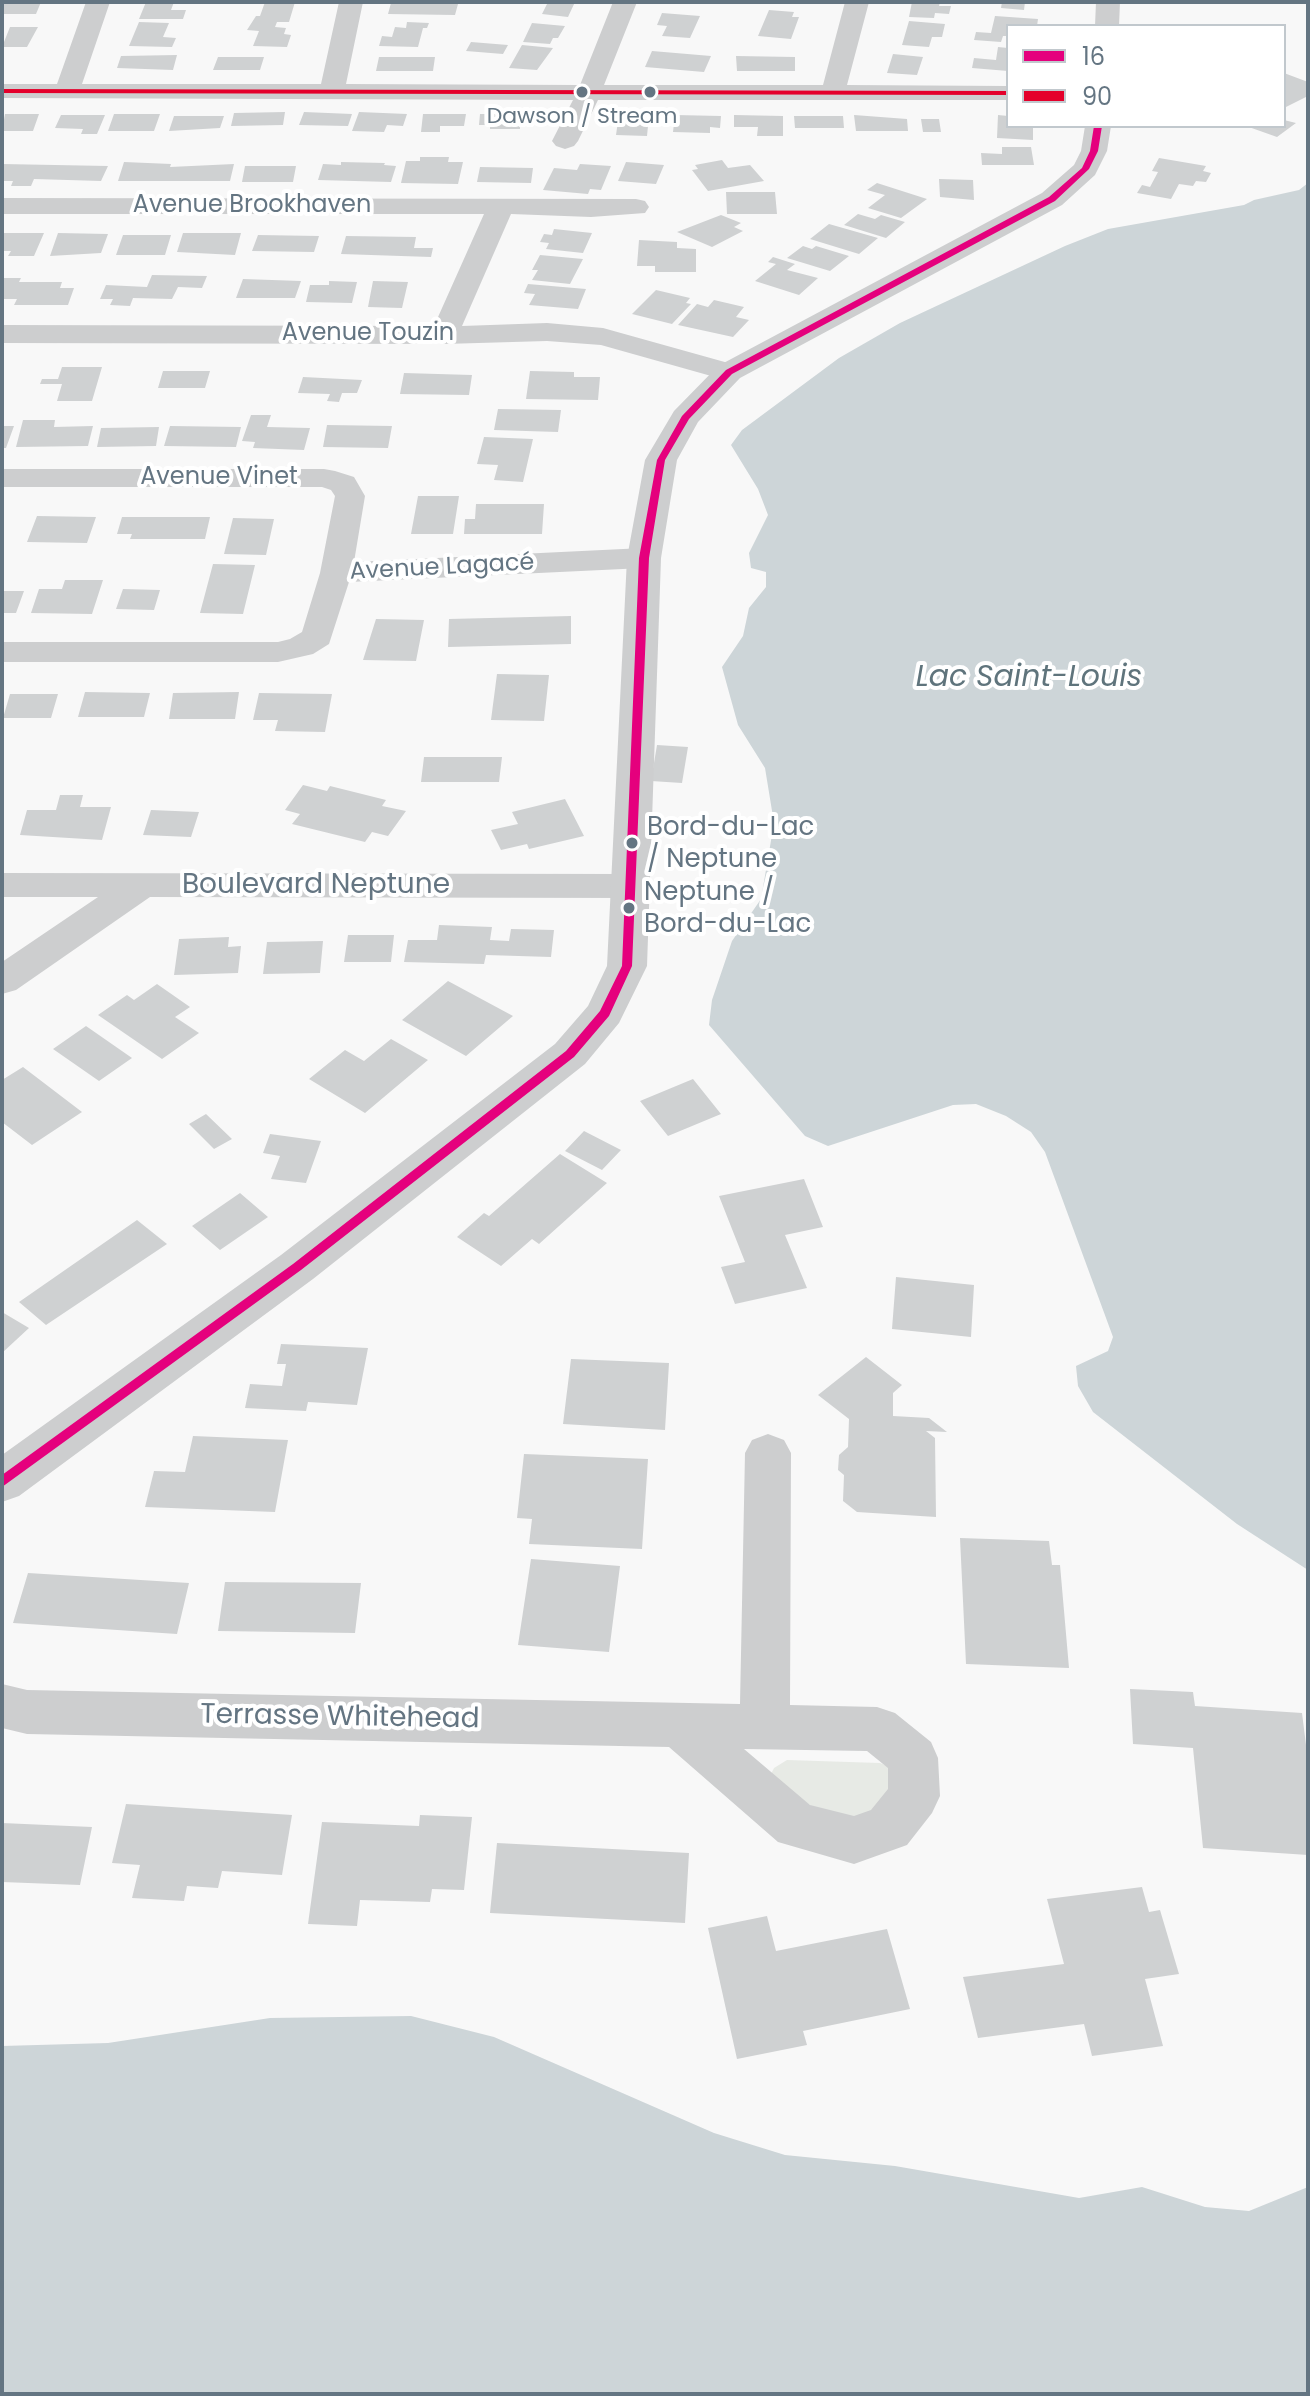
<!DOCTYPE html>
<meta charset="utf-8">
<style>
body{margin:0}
#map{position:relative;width:1310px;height:2396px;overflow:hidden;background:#f8f8f8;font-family:Poppins,sans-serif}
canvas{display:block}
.frame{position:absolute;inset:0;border:4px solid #647582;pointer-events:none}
.legend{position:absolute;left:1006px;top:24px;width:280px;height:104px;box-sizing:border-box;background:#fff;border:2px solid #c1c8cd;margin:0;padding:10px 14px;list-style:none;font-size:24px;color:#647582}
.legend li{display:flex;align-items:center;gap:16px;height:40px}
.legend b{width:40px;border:2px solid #c1c8cd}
</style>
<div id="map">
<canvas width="1310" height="2396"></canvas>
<div class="frame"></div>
<ul class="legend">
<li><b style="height:10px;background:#e5007d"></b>16</li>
<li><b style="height:10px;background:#e4002b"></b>90</li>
</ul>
</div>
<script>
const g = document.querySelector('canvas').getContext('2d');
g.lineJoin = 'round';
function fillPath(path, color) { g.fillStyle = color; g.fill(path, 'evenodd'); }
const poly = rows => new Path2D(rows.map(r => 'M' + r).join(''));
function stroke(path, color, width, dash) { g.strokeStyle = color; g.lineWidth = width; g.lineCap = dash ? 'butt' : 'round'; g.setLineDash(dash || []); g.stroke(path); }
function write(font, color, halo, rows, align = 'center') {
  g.font = font + ' Poppins,sans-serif'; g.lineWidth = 8; g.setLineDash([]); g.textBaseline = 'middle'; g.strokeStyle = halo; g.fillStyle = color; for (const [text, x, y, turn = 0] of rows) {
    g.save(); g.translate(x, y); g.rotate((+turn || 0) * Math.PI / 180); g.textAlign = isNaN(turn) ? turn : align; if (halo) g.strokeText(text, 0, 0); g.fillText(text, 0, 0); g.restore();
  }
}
const green = poly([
 [787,1760,880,1763,893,1768,884,1820,830,1819,778,1783,771,1774,774,1768]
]);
const water = poly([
 [1308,183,1308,1570,1237,1524,1093,1412,1078,1386,1076,1366,1108,1351,1113,1337,1045,1152,1031,1132,1006,1116,976,1104,953,1105,828,1146,805,1136,709,1025,712,1000,732,941,761,899,774,823,765,768,738,725,722,667,743,636,749,608,766,587,766,572,751,568,749,553,768,515,758,489,731,445,742,430,839,358,900,323,1065,246,1108,229,1244,205,1254,200,1299,190],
 [411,2016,494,2037,714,2133,785,2155,895,2166,1079,2198,1142,2187,1205,2207,1249,2211,1308,2187,1308,2394,2,2394,2,2046,108,2043,270,2018]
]);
const building = poly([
 [2,2,41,2,36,14,2,14],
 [146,2,174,2,171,10,186,10,183,19,139,19],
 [265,2,295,2,289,22,277,22,275,27,286,28,284,34,291,35,287,47,253,46,259,31,247,30,256,16,260,16],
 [548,2,575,2,568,17,542,14],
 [912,2,940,2,939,6,951,6,949,14,935,13,934,18,909,17],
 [1002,2,1025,2,1024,10,1001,8],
 [391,3,458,4,455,15,388,14],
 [769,10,794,12,792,17,799,17,791,39,758,36],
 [662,13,700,16,690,38,662,36,667,26,657,25],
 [995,16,1038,19,1037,26,1008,26,1008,36,1003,36,1001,42,974,40,976,32,991,33],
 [909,21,945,24,942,37,932,37,929,47,902,45],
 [139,22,169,23,163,37,176,38,172,47,129,46],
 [407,22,429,23,427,28,423,28,418,47,379,46,382,36,392,37,395,27,406,28],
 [532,23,565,26,558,38,553,38,550,44,523,42],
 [10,27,38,27,27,47,2,47],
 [471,42,508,45,503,54,466,51],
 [522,45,553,48,537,70,509,68],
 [998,47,1008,48,1008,71,972,68,974,58,996,60],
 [652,51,711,56,704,72,645,67],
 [893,54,923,57,917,75,887,73],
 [177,55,173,70,117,68,121,56],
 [736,56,795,57,795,71,737,71],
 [218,57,264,57,260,70,213,70],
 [379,57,435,57,433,71,376,71],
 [1284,73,1308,82,1308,96,1284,108],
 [285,112,283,125,231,126,234,113],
 [304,112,352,114,348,126,299,125],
 [359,112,407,114,403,126,387,125,384,132,352,131],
 [5,114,39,114,33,131,2,131],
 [114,114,160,114,154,131,108,131],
 [423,114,466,114,464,126,440,126,440,132,421,132],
 [480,114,520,114,520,129,490,129,490,125,479,125],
 [619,114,667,115,666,126,648,126,647,136,616,135],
 [61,115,105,115,97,134,81,134,83,129,55,128],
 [675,115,721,116,720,128,710,127,710,133,673,132],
 [734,115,783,116,783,136,757,136,758,127,734,127],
 [854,115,907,119,908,131,856,131],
 [998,115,1008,116,1008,126,1033,126,1033,140,997,138],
 [174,116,224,116,220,128,169,131],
 [794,116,843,116,844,128,795,128],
 [921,119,939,119,941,132,923,132],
 [1284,120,1296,123,1277,137,1246,126,1284,126],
 [1002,147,1031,147,1034,165,982,165,981,153,1002,154],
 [420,157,449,157,448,162,463,162,458,184,401,183,406,161,420,161],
 [1159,158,1206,166,1203,171,1211,173,1206,182,1196,181,1193,186,1179,184,1171,199,1137,193,1142,185,1150,187,1158,172,1152,171],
 [722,160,728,168,750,165,764,181,708,191,692,170,698,169,695,165],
 [124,162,171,164,170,167,234,164,230,181,118,181],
 [341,162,385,163,384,165,396,166,391,182,318,180,323,164,341,165],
 [626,162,664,165,656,184,618,181],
 [2,164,108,166,101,181,34,179,31,186,11,186,13,181,2,181],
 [580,164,611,166,601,190,590,189,588,194,543,190,554,168,577,170],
 [245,166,296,166,293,182,242,182],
 [480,167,533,168,531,183,477,182],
 [939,179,973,180,974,200,940,197],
 [877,183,927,199,901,218,868,208,885,195,867,190],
 [726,192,775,192,777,214,727,214],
 [858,214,875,219,881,215,905,222,886,238,844,225],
 [721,215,741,223,734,227,743,231,712,247,677,232],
 [829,224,878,238,859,254,810,239],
 [554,229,592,233,583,253,546,249,549,243,540,242,544,234,552,235],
 [2,233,44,233,34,256,8,256,11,251,2,251],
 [58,233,108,234,101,253,50,256],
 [183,233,241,233,235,255,177,252],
 [123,235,171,235,165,255,116,255],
 [258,235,319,236,314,252,252,251],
 [346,236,416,237,414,248,433,248,431,257,341,254],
 [639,240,677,242,677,248,696,249,696,272,655,272,655,266,637,266],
 [803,246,812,249,816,246,849,256,830,271,787,258],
 [540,255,583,259,570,284,532,280,538,270,532,270],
 [773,257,795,264,787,270,818,278,799,295,755,281,776,264,768,262],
 [152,275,207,276,202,288,178,287,172,299,133,298,130,306,110,305,113,299,100,299,106,285,147,287],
 [4,278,21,278,19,282,62,282,60,288,74,288,68,305,14,305,17,299,2,299],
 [243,279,301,281,295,298,236,298],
 [329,281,357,282,352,303,306,302,310,285,329,285],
 [373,281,408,282,402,308,368,307],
 [528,284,586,289,578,309,529,305,535,294,524,293],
 [656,290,690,298,686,303,691,304,672,324,632,314],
 [714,300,744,307,736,317,749,320,733,337,678,325,697,304,708,307],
 [62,367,102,367,92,401,57,401,62,384,40,384,42,379,58,379],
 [163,371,210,371,205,388,158,388],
 [530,371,574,372,574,377,600,377,598,400,526,399],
 [404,373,472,375,469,395,400,394],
 [303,377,362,380,357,393,342,393,339,402,327,401,330,394,298,393],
 [498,409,561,410,558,432,494,430],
 [251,415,271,415,267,427,310,428,304,450,253,448,255,442,242,441],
 [23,420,55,420,54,427,93,426,88,446,16,447],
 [327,425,392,426,388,448,323,447],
 [2,426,14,426,6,448,2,448],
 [170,426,241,427,236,447,164,446],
 [159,427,156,446,97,447,101,428],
 [484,437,533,439,523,482,494,480,498,465,477,464],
 [418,496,459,496,453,534,411,534],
 [476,504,544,504,542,534,464,534,465,519,475,519],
 [37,516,96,517,87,543,27,542],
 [122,517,210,517,205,539,130,539,132,534,117,534],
 [233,518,274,519,266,555,224,554],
 [213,564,255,565,243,614,200,613],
 [65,580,103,580,92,614,31,613,39,589,62,589],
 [123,589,160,590,154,610,116,609],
 [2,591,24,591,16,613,2,613],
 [571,616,571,644,448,647,449,619],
 [376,619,424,620,416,661,363,660],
 [497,674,549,675,544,721,491,720],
 [85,692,150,693,144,717,78,717],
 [239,692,235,719,169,719,173,693],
 [259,693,332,694,325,732,275,731,278,720,253,720],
 [10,694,58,694,51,718,3,718],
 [657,745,688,747,682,783,651,781],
 [424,757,502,757,499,782,421,782],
 [303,785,327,791,330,786,386,800,382,806,406,811,388,836,372,832,365,842,292,824,300,814,285,810],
 [60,795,83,795,80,807,111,807,102,840,20,835,27,810,56,810],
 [565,799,584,836,529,849,527,844,501,850,491,830,518,824,512,812],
 [151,810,199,812,191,837,143,835],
 [439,925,492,927,490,940,509,941,511,929,554,930,551,957,486,955,484,964,404,962,408,940,437,940],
 [348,935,394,935,391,962,344,962],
 [229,937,228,947,241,946,238,973,174,975,179,939],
 [323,941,320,973,263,974,267,942],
 [448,981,513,1016,466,1056,402,1020],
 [157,984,190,1007,175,1017,199,1033,162,1059,98,1015,127,995,134,1000],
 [86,1026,132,1058,99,1081,53,1049],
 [391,1039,428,1060,365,1113,309,1079,345,1050,364,1061],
 [23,1067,82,1112,32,1145,2,1122,2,1080],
 [693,1079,721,1114,668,1136,640,1101],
 [206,1114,232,1139,214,1149,189,1124],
 [584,1131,621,1150,602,1170,565,1151],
 [270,1134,321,1141,306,1183,271,1179,280,1156,263,1153],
 [560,1154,607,1183,539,1244,532,1239,501,1266,457,1237,484,1213,489,1216],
 [804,1179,823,1227,785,1235,807,1288,735,1304,721,1267,745,1262,719,1196],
 [240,1193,268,1217,220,1250,192,1226],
 [137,1220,167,1244,46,1325,19,1302],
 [896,1277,974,1285,971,1337,892,1329],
 [2,1312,29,1328,2,1353],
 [281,1344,368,1348,357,1405,308,1402,306,1411,245,1408,250,1384,282,1386,286,1364,277,1364],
 [866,1357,902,1385,893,1393,893,1416,929,1418,947,1432,926,1431,935,1438,936,1517,857,1512,843,1501,844,1475,838,1470,839,1455,848,1447,849,1419,818,1395],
 [571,1359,669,1363,665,1430,563,1424],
 [193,1436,288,1440,275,1512,145,1507,154,1471,185,1472],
 [524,1454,648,1459,642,1549,529,1544,532,1519,517,1518],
 [960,1538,1049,1541,1052,1565,1060,1565,1069,1668,966,1664],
 [531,1559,620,1566,609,1652,518,1645],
 [28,1573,189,1583,177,1634,13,1623],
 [225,1582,361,1583,355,1633,218,1631],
 [1130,1689,1193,1692,1195,1706,1302,1713,1308,1761,1308,1855,1203,1848,1193,1748,1133,1744],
 [126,1804,292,1815,282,1875,222,1871,218,1888,187,1886,184,1901,132,1898,140,1865,112,1863],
 [420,1815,472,1817,464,1890,432,1889,430,1902,360,1900,357,1926,308,1924,322,1822,419,1826],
 [2,1823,92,1827,80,1885,2,1882],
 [497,1843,689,1853,685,1923,490,1913],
 [1142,1887,1149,1912,1160,1910,1179,1974,1145,1979,1163,2046,1092,2056,1084,2024,978,2038,963,1977,1064,1964,1047,1899],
 [767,1916,776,1951,887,1929,910,2009,803,2031,807,2045,737,2059,708,1928]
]);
const minor = poly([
 [86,2,110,2,82,84,321,84,339,2,363,2,346,84,580,85,613,2,637,2,604,85,823,85,845,2,869,2,847,85,1008,86,1008,100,598,100,578,141,574,146,565,149,556,146,552,141,573,100,2,98,2,84,57,84,86,2],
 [2,198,636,199,645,201,649,207,645,213,591,217,511,214,462,326,547,323,603,328,739,366,743,372,739,378,729,381,601,345,547,341,444,344,2,343,2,325,434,326,484,214,2,214,2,198],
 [2,469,324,469,335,471,354,477,365,496,354,562,644,548,655,551,660,558,655,565,644,568,349,582,329,644,313,654,278,662,2,662,2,642,278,642,290,639,302,632,320,573,335,496,331,490,322,487,2,487,2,469],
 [2,873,631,874,644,877,650,886,644,895,631,898,150,897,16,990,2,994,2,962,98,897,2,897,2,873],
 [768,1434,784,1440,791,1453,790,1705,877,1707,895,1713,931,1742,938,1758,940,1796,932,1813,907,1845,854,1864,778,1842,669,1747,27,1734,2,1728,2,1684,27,1690,740,1704,745,1453,752,1440,768,1434],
 [744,1749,867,1751,888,1768,888,1789,871,1810,854,1816,810,1805,744,1749]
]);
const tertiary = poly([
 [1096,2,1120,2,1119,26,1095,26,1096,2],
 [1085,126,1111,126,1107,151,1095,175,1062,205,740,378,698,422,677,460,661,558,647,966,619,1023,585,1064,313,1279,19,1496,2,1502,2,1455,281,1255,555,1044,588,1006,607,966,627,558,645,460,674,411,718,366,1042,193,1074,165,1081,151,1085,126]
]);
const bus1 = poly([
 [1094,126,1102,126,1098,151,1089,169,1055,201,732,374,689,419,665,460,649,558,632,966,609,1016,574,1057,301,1270,2,1487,2,1475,293,1264,566,1051,600,1011,622,966,639,558,657,460,682,416,726,370,1049,197,1082,168,1090,151,1094,126]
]);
const bus2 = poly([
 [2,89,1008,91,1008,95,2,93,2,89]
]);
const markers = [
 [582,92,7,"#647582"],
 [650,92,7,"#647582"],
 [632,843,7,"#647582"],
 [629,908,7,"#647582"]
];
const farBusnames = [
 ["Dawson / Stream",582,117]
];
const farStreetnames = [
 ["Avenue Brookhaven",252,206],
 ["Avenue Touzin",368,334],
 ["Avenue Vinet",219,478],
 ["Avenue Lagacé",442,568,-3]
];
const busNames = [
 ["Bord-du-Lac",647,828],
 ["/ Neptune",647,860],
 ["Neptune /",644,893],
 ["Bord-du-Lac",644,925]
];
const streetNames = [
 ["Boulevard Neptune",316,886],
 ["Terrasse Whitehead",340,1718,1]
];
const waterNames = [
 ["Lac Saint-Louis",1029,678]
];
fillPath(green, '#e7eae5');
fillPath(water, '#cdd5d8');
fillPath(building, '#cfd1d2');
fillPath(minor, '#cdcecf');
fillPath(tertiary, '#cdcecf');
fillPath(bus1, '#e5007d');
fillPath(bus2, '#e4002b');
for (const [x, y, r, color] of markers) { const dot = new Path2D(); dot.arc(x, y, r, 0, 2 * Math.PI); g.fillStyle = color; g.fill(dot); stroke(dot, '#fff', 3); }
write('22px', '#647582', '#fff', farBusnames);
write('24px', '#647582', '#fff', farStreetnames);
write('26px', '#647582', '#fff', busNames, 'left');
write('28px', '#647582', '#fff', streetNames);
write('italic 30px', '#5f747c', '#fff', waterNames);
</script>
